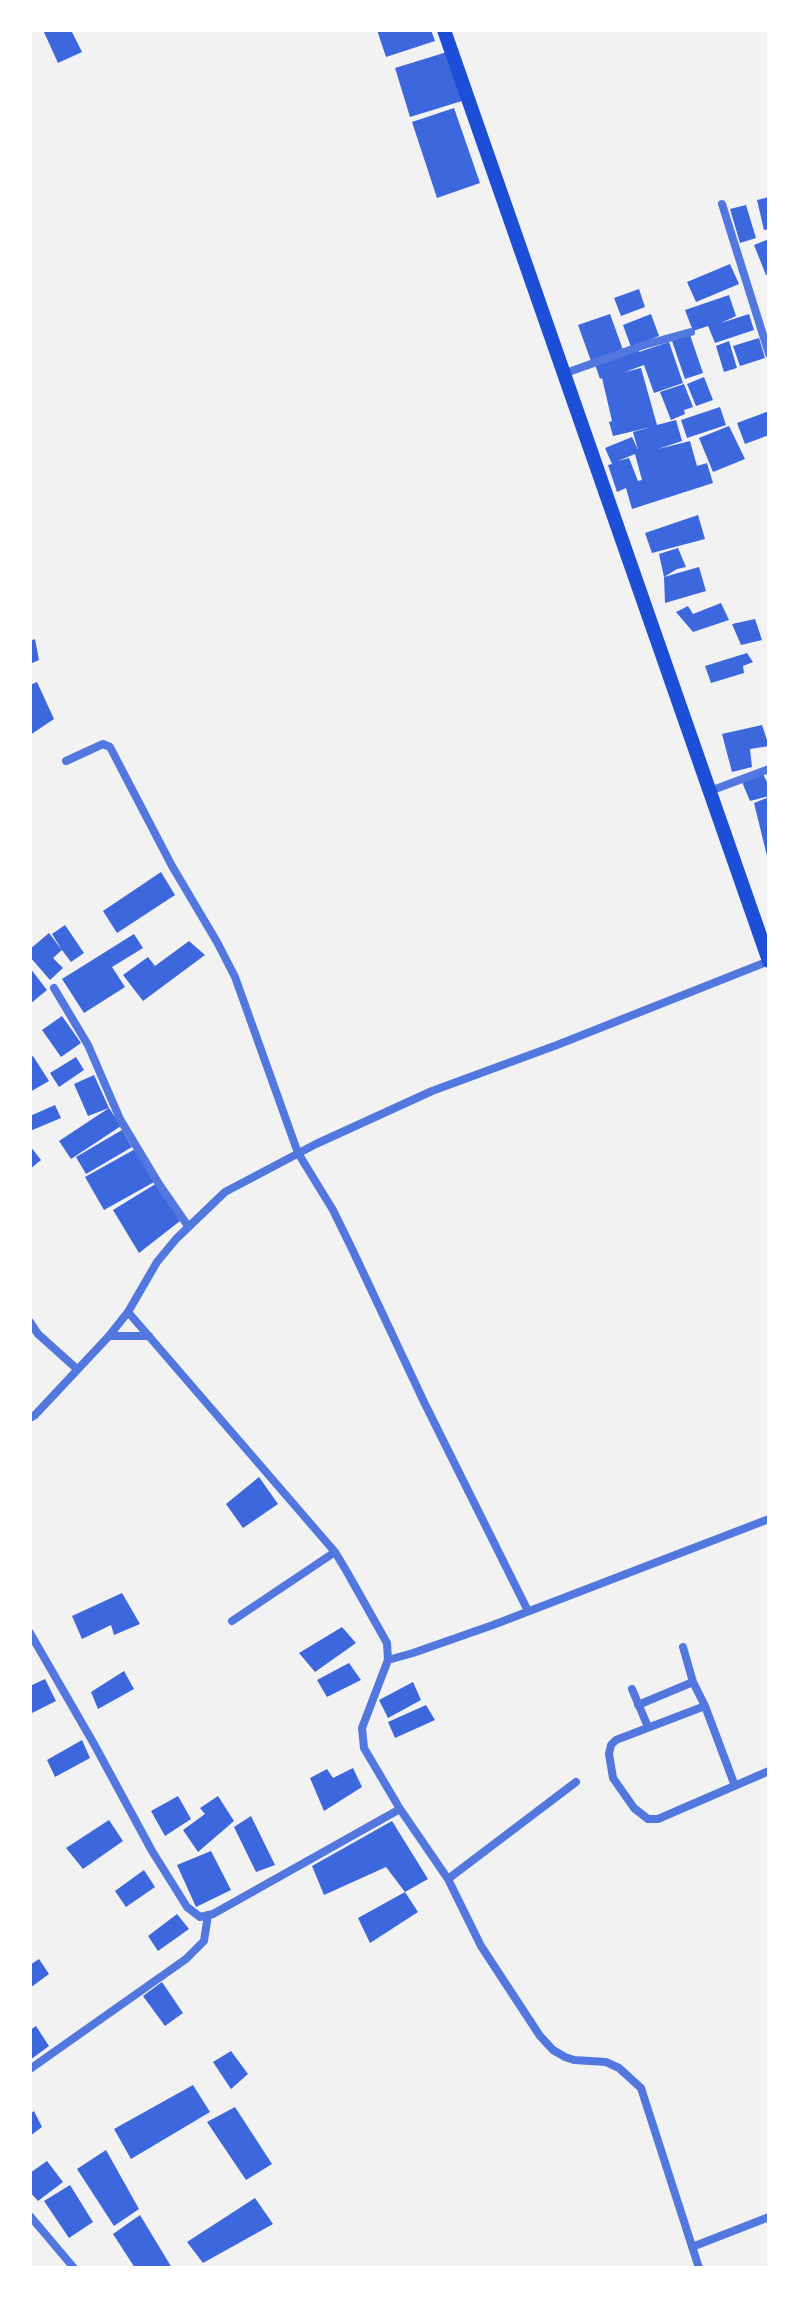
<!DOCTYPE html>
<style>
body{margin:0}
#map{position:relative;width:799px;height:2298px;overflow:hidden;background:#f2f2f2;font-family:Poppins,sans-serif}
canvas{display:block}
.frame{position:absolute;inset:0;border:32px solid #fff;pointer-events:none}
</style>
<div id="map">
<canvas width="799" height="2298"></canvas>
<div class="frame"></div>
</div>
<script>
const g = document.querySelector('canvas').getContext('2d');
g.lineJoin = 'round';
function fillPath(path, color) { g.fillStyle = color; g.fill(path, 'evenodd'); }
const poly = rows => new Path2D(rows.map(r => 'M' + r).join(''));
function stroke(path, color, width, dash) { g.strokeStyle = color; g.lineWidth = width; g.lineCap = dash ? 'butt' : 'round'; g.setLineDash(dash || []); g.stroke(path); }
const building = poly([
 [43,30,71,30,82,52,58,63],
 [377,30,431,30,435,41,386,57],
 [447,52,462,101,410,117,395,68],
 [454,108,480,183,437,198,412,122],
 [769,197,769,229,764,230,757,200],
 [746,205,756,238,740,243,730,209],
 [769,239,769,274,766,275,754,245],
 [730,264,739,284,696,302,687,282],
 [639,289,645,307,621,316,614,298],
 [729,295,736,316,721,323,749,314,754,330,715,343,708,326,693,331,685,310],
 [610,314,623,350,591,361,578,325],
 [651,314,659,336,631,347,623,325],
 [690,335,703,373,685,379,672,341],
 [759,338,765,358,740,366,733,346],
 [729,341,737,368,724,372,716,346],
 [669,342,683,383,654,393,644,365,625,372,641,368,657,425,676,420,682,441,658,449,690,441,697,466,707,463,713,483,632,509,626,488,617,492,608,465,612,464,605,448,632,437,638,450,633,432,651,427,613,436,609,422,612,421,602,378,600,379,595,364,639,349,639,352],
 [635,454,642,480,638,481,629,458,618,461],
 [704,377,713,400,696,406,687,384],
 [684,384,693,407,684,410,685,414,671,420,660,392],
 [720,407,726,425,687,438,681,420],
 [769,411,769,435,745,444,737,423],
 [729,426,745,459,713,472,699,438],
 [698,515,705,539,652,553,645,533],
 [678,548,686,567,677,569,664,577,659,554],
 [699,567,706,591,665,603,664,577],
 [721,603,729,620,693,632,676,612,688,606,693,614],
 [755,619,762,640,741,645,732,624],
 [35,639,39,660,30,664,30,641],
 [747,653,753,662,743,666,744,673,711,683,705,666],
 [37,682,54,719,30,735,30,685],
 [762,725,769,746,750,749,752,767,732,772,722,734],
 [763,774,769,786,769,796,750,801,742,782],
 [769,797,769,860,768,860,754,803],
 [161,872,175,895,117,933,103,911],
 [65,925,84,953,71,962,62,950,53,958,63,968,50,980,30,957,30,949,49,933,62,950,52,934],
 [134,934,143,948,112,967,125,987,84,1013,62,979],
 [189,941,205,955,143,1001,123,975,148,957,155,966],
 [30,968,47,990,30,1004],
 [62,1016,81,1043,61,1057,42,1030],
 [33,1056,49,1081,30,1092,30,1058],
 [76,1057,84,1070,59,1087,50,1073],
 [94,1075,109,1108,88,1116,74,1084],
 [55,1105,61,1118,30,1131,30,1116],
 [109,1108,121,1126,71,1159,59,1141],
 [122,1130,132,1147,86,1174,76,1157],
 [30,1146,41,1160,30,1169],
 [137,1148,156,1181,104,1210,85,1177],
 [157,1183,180,1221,139,1253,113,1210],
 [259,1477,278,1504,243,1528,226,1504],
 [122,1593,140,1624,114,1635,111,1625,82,1639,72,1616],
 [342,1627,356,1643,315,1672,299,1653],
 [349,1663,361,1680,327,1697,317,1680],
 [124,1671,134,1689,98,1709,91,1692],
 [45,1679,56,1701,30,1714,30,1686],
 [413,1682,421,1700,388,1718,379,1700],
 [426,1705,435,1720,395,1738,388,1722],
 [82,1740,90,1758,55,1777,47,1760],
 [353,1768,362,1787,324,1811,310,1778,327,1769,333,1778],
 [178,1796,191,1819,165,1836,151,1811],
 [218,1796,234,1821,198,1852,183,1830,205,1814,200,1808],
 [251,1816,275,1865,256,1872,234,1827],
 [109,1820,123,1841,83,1869,66,1848],
 [392,1821,428,1879,405,1892,418,1912,370,1943,358,1918,405,1892,386,1867,324,1895,312,1866],
 [211,1851,231,1890,196,1907,177,1865],
 [144,1870,155,1887,126,1907,115,1891],
 [177,1914,189,1929,158,1951,148,1936],
 [39,1959,49,1974,30,1988,30,1965],
 [162,1982,183,2013,165,2026,143,1996],
 [36,2026,49,2046,30,2060,30,2030],
 [231,2051,248,2074,231,2089,213,2062],
 [193,2085,210,2112,131,2159,114,2129],
 [235,2107,272,2164,246,2180,207,2122],
 [34,2111,42,2127,30,2136,30,2114],
 [106,2150,139,2209,114,2226,77,2169],
 [47,2161,63,2182,38,2201,30,2192,30,2173],
 [70,2185,93,2222,69,2238,44,2201],
 [255,2198,273,2224,203,2263,187,2242],
 [140,2215,172,2268,135,2268,113,2234]
]);
const minor = poly([
 [722,204,769,354],
 [563,374,644,345,691,332],
 [66,761,103,744,110,747,172,866,217,942,235,977,298,1153,333,1210,353,1251,424,1402,528,1611],
 [710,791,769,769],
 [54,988,88,1045,120,1119,159,1184,188,1226],
 [128,1312,335,1552,347,1572,387,1643,388,1660,362,1728,364,1748,400,1809,448,1879,481,1946,540,2036,553,2050,565,2057,574,2060,606,2062,619,2068,641,2088,699,2268],
 [30,1322,38,1334,77,1369],
 [109,1336,149,1336],
 [30,1418,35,1415,109,1336,128,1312,157,1262,176,1239,225,1192,316,1144,432,1091,557,1045,769,961],
 [232,1621,335,1552],
 [30,1633,94,1744,152,1851,187,1907,200,1917,213,1914,400,1809],
 [683,1647,693,1682,705,1706,735,1786],
 [388,1660,413,1653,493,1625,769,1519],
 [632,1689,648,1727],
 [638,1705,693,1682],
 [705,1706,616,1740,611,1745,609,1754,613,1778,634,1808,648,1819,658,1819,769,1771],
 [448,1879,576,1782],
 [30,2069,186,1959,204,1941,208,1915],
 [30,2216,74,2268],
 [692,2247,769,2217]
]);
const secondary = poly([
 [444,30,769,961]
]);
fillPath(building, '#3d67dc');
stroke(minor, '#5277de', 8);
stroke(secondary, '#1d4ed8', 14);
</script>
